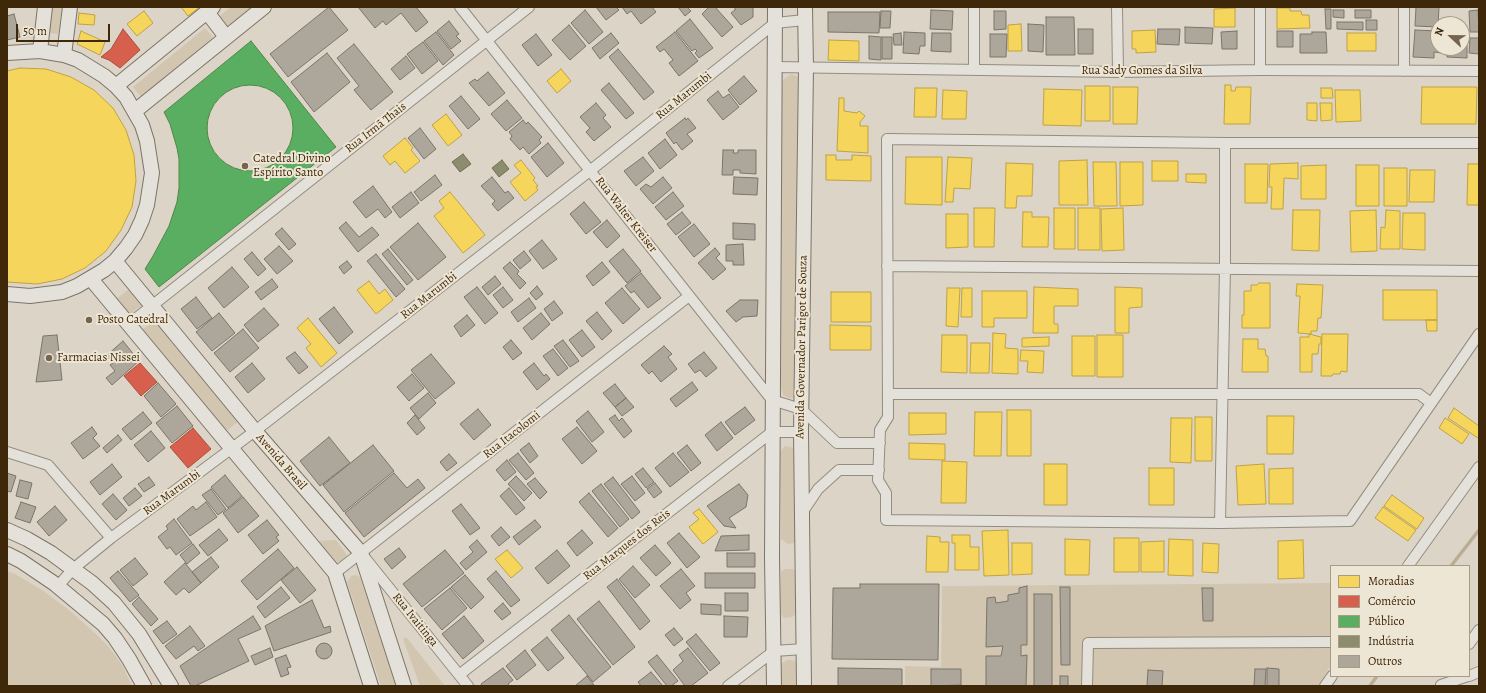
<!DOCTYPE html>
<meta charset="utf-8">
<style>
body{margin:0}
#map{position:relative;width:1486px;height:693px;overflow:hidden;background:#dcd5c7;font-family:Alegreya,serif}
canvas{display:block}
.frame{position:absolute;inset:0;border:8px solid #3f2709;pointer-events:none}
.legend{position:absolute;left:1330px;top:565px;width:140px;height:112px;box-sizing:border-box;background:#eee6d5;border:1px solid #a89a83;margin:0;padding:5px 7px;list-style:none;font-size:12px;color:#3f2709}
.legend li{display:flex;align-items:center;gap:8px;height:20px}
.legend b{width:20px;border:1px solid #a89a83}
.north{position:absolute;left:1430px;top:16px;width:40px;height:40px;box-sizing:border-box;background:#eee6d5;border:1px solid #a89a83;border-radius:50%;rotate:292deg;font-size:11px;font-weight:700;line-height:16px;text-align:center;color:#3f2709}
.north::after{content:'';display:block;margin:auto;width:14px;height:18px;background:#76644c;clip-path:polygon(50% 0,100% 100%,50% 72%,0 100%)}
.scale{position:absolute;left:16px;top:24px;width:94px;height:18px;box-sizing:border-box;border:2px solid #3f2709;border-top:0;padding-left:5px;font-size:12px;line-height:14px;white-space:nowrap;color:#3f2709;-webkit-text-stroke:3px #eee6d5;paint-order:stroke}
</style>
<div id="map">
<canvas width="1486" height="693"></canvas>
<div class="frame"></div>
<ul class="legend">
<li><b style="height:11px;background:#f6d55c"></b>Moradias</li>
<li><b style="height:11px;background:#d6604d"></b>Comércio</li>
<li><b style="height:11px;background:#5aae61"></b>Público</li>
<li><b style="height:11px;background:#8c8c6e"></b>Indústria</li>
<li><b style="height:11px;background:#ada69a"></b>Outros</li>
</ul>
<div class="north">N</div>
<div class="scale">50 m</div>
</div>
<script>
const g = document.querySelector('canvas').getContext('2d');
g.lineJoin = 'round';
function fillPath(path, color) { g.fillStyle = color; g.fill(path, 'evenodd'); }
const poly = rows => new Path2D(rows.map(r => 'M' + r).join(''));
function stroke(path, color, width, dash) { g.strokeStyle = color; g.lineWidth = width; g.lineCap = dash ? 'butt' : 'round'; g.setLineDash(dash || []); g.stroke(path); }
function write(font, color, halo, rows, align = 'center') {
  g.font = font + ' Alegreya,serif'; g.lineWidth = 4; g.setLineDash([]); g.textBaseline = 'middle'; g.strokeStyle = halo; g.fillStyle = color; for (const [text, x, y, turn = 0] of rows) {
    g.save(); g.translate(x, y); g.rotate((+turn || 0) * Math.PI / 180); g.textAlign = isNaN(turn) ? turn : align; if (halo) g.strokeText(text, 0, 0); g.fillText(text, 0, 0); g.restore();
  }
}
const green = poly([
 [51,7,62,7,58,34,48,33],
 [231,7,252,7,225,28,217,18],
 [205,28,213,37,141,97,133,87],
 [791,74,798,77,799,82,797,393,793,398,789,398,783,395,781,388,782,85,783,80],
 [129,289,142,305,129,315,116,299],
 [155,320,238,422,226,431,143,329],
 [785,446,791,447,796,450,797,538,794,543,788,544,781,539,780,452],
 [336,540,347,555,344,562,340,563,333,560,318,541],
 [786,569,793,569,797,572,797,613,792,617,784,618,780,613,781,571],
 [7,571,15,574,42,590,69,610,96,634,109,647,122,665,132,686,7,686],
 [356,575,360,577,396,686,381,686,347,582,351,576],
 [1331,583,1331,665,1318,686,905,686,905,666,941,667,942,586],
 [405,638,407,638,445,686,420,686,403,639],
 [787,660,792,660,796,662,798,667,798,686,781,686,781,664]
]);
const homes = poly([
 [181,7,200,7,188,16,181,7],
 [1235,8,1235,27,1214,27,1214,9,1235,8],
 [1277,8,1290,8,1290,11,1301,11,1302,15,1309,15,1310,28,1277,29,1277,8],
 [144,11,153,23,137,36,127,24,144,11],
 [79,13,95,15,94,25,78,24,79,13],
 [1021,24,1022,51,1008,51,1008,25,1021,24],
 [1155,30,1156,52,1136,53,1136,49,1132,49,1132,31,1155,30],
 [81,31,105,42,100,55,77,44,81,31],
 [1347,33,1376,33,1376,51,1347,51,1347,33],
 [829,40,859,41,859,61,828,60,829,40],
 [20,68,46,69,71,77,94,90,113,108,126,130,134,155,136,181,132,207,121,230,106,251,85,268,62,279,37,284,7,282,7,71,20,68],
 [561,69,571,81,557,93,547,81,561,69],
 [1225,85,1231,85,1231,91,1235,91,1236,87,1251,87,1250,124,1224,124,1225,85],
 [1085,86,1110,86,1110,121,1085,121,1085,86],
 [1113,87,1138,87,1137,124,1113,124,1113,87],
 [1422,87,1477,87,1476,124,1421,124,1422,87],
 [915,88,937,88,936,117,914,117,915,88],
 [1321,88,1332,88,1333,98,1321,98,1321,88],
 [1044,89,1082,90,1081,126,1043,125,1044,89],
 [943,90,967,91,966,119,942,119,943,90],
 [1335,90,1360,90,1361,121,1336,122,1335,90],
 [839,98,844,98,844,111,857,113,859,111,865,116,860,122,860,126,868,126,868,153,837,151,839,98],
 [1307,103,1317,103,1317,121,1307,120,1307,103],
 [1320,103,1332,103,1332,120,1321,121,1320,103],
 [446,114,462,135,448,146,432,125,446,114],
 [405,138,413,148,411,150,420,161,405,173,395,161,390,165,383,156,405,138],
 [826,155,836,155,836,160,852,160,852,155,871,156,871,181,826,180,826,155],
 [906,157,942,157,942,205,905,204,906,157],
 [948,157,972,158,970,189,954,188,953,202,945,202,948,157],
 [521,160,535,178,533,180,538,186,536,187,538,190,525,201,510,182,521,173,514,165,521,160],
 [1087,160,1088,205,1059,205,1059,161,1087,160],
 [1152,161,1178,161,1178,181,1152,181,1152,161],
 [1093,162,1116,162,1117,206,1094,206,1093,162],
 [1120,162,1143,162,1143,205,1120,206,1120,162],
 [1006,163,1033,164,1032,196,1017,196,1016,208,1005,208,1006,163],
 [1298,163,1298,179,1284,178,1283,209,1271,209,1272,187,1269,187,1270,164,1298,163],
 [1245,164,1268,164,1267,203,1245,203,1245,164],
 [1468,164,1479,164,1479,205,1467,205,1468,164],
 [1326,165,1326,199,1301,199,1301,166,1326,165],
 [1356,165,1379,165,1379,206,1356,206,1356,165],
 [1384,168,1407,168,1407,206,1384,206,1384,168],
 [1410,170,1435,170,1434,202,1409,202,1410,170],
 [1186,174,1206,174,1206,183,1186,182,1186,174],
 [450,192,485,235,463,253,434,216,444,208,439,201,450,192],
 [974,208,995,208,994,247,974,247,974,208],
 [1054,208,1075,208,1075,249,1054,249,1054,208],
 [1078,208,1100,208,1100,250,1078,250,1078,208],
 [1123,208,1124,250,1102,251,1101,209,1123,208],
 [1293,210,1320,210,1319,251,1292,250,1293,210],
 [1376,210,1377,251,1351,252,1350,211,1376,210],
 [1386,210,1400,211,1400,249,1380,249,1381,227,1385,228,1386,210],
 [1023,212,1032,212,1032,217,1049,217,1048,247,1022,247,1023,212],
 [1403,213,1425,213,1425,250,1402,249,1403,213],
 [946,214,968,214,968,247,946,248,946,214],
 [369,281,379,294,385,289,393,300,376,314,357,290,369,281],
 [1259,283,1270,283,1270,328,1242,328,1242,315,1244,315,1244,291,1251,291,1251,285,1257,285,1259,283],
 [1297,284,1323,285,1321,318,1318,318,1317,331,1311,331,1311,334,1298,333,1300,296,1296,296,1297,284],
 [1034,287,1078,289,1078,306,1054,306,1054,324,1058,324,1058,333,1033,333,1034,287],
 [1115,287,1142,288,1142,307,1129,308,1129,333,1115,333,1115,287],
 [947,288,960,288,958,327,946,326,947,288],
 [962,288,972,288,972,317,961,317,962,288],
 [1383,290,1437,290,1437,320,1383,320,1383,290],
 [982,291,1027,291,1027,318,994,318,994,327,982,327,982,291],
 [831,292,871,292,871,322,831,322,831,292],
 [308,318,337,353,321,367,306,348,311,344,297,328,308,318],
 [1426,320,1437,320,1437,331,1427,331,1426,320],
 [830,325,871,326,871,350,830,350,830,325],
 [993,333,1006,334,1005,348,1018,349,1018,374,992,373,993,333],
 [1309,334,1321,337,1321,344,1319,344,1318,354,1312,354,1312,372,1300,372,1300,337,1309,337,1309,334],
 [1322,334,1348,334,1347,372,1341,371,1340,374,1333,374,1332,376,1321,376,1322,334],
 [942,335,967,335,967,373,941,372,942,335],
 [1097,335,1123,335,1123,377,1097,377,1097,335],
 [1072,336,1095,336,1095,376,1072,376,1072,336],
 [1049,337,1049,346,1022,347,1022,338,1049,337],
 [1243,339,1258,339,1258,349,1265,349,1266,356,1268,356,1268,372,1242,372,1243,339],
 [971,343,990,343,989,373,970,373,971,343],
 [1021,350,1044,351,1043,373,1027,372,1028,361,1020,361,1021,350],
 [1454,408,1479,426,1479,436,1478,438,1448,418,1454,408],
 [1007,410,1031,410,1031,456,1007,456,1007,410],
 [975,412,1002,412,1001,456,974,456,975,412],
 [909,413,946,413,946,434,909,435,909,413],
 [1267,416,1294,416,1293,454,1267,454,1267,416],
 [1195,417,1212,417,1212,461,1195,461,1195,417],
 [1171,418,1192,418,1191,463,1170,462,1171,418],
 [1445,418,1469,434,1462,444,1439,428,1445,418],
 [909,443,945,444,945,460,909,459,909,443],
 [942,461,967,462,966,503,941,503,942,461],
 [1044,464,1067,464,1067,505,1044,505,1044,464],
 [1264,464,1266,504,1238,505,1236,466,1264,464],
 [1149,468,1174,468,1174,505,1149,505,1149,468],
 [1293,468,1293,504,1269,504,1269,469,1293,468],
 [1392,495,1424,518,1417,529,1384,506,1392,495],
 [1383,507,1416,530,1408,541,1375,518,1383,507],
 [699,509,718,532,703,544,689,527,699,519,693,513,699,509],
 [1008,530,1009,575,984,576,982,531,1008,530],
 [952,535,970,535,970,547,979,547,979,570,955,570,955,543,952,543,952,535],
 [927,536,940,537,940,542,949,542,948,572,926,572,927,536],
 [1114,538,1139,538,1139,572,1114,572,1114,538],
 [1065,539,1090,540,1089,575,1065,575,1065,539],
 [1169,539,1193,540,1193,576,1168,575,1169,539],
 [1303,540,1304,578,1278,579,1278,541,1303,540],
 [1164,541,1164,572,1141,572,1141,542,1164,541],
 [1012,543,1032,543,1032,574,1012,575,1012,543],
 [1203,543,1219,544,1218,573,1202,572,1203,543],
 [507,550,523,568,511,578,495,559,507,550]
]);
const shops = poly([
 [123,29,140,50,120,68,109,60,101,57,111,49,123,29],
 [140,363,157,382,141,396,124,376,140,363],
 [193,428,211,449,188,468,170,447,193,428]
]);
const public = poly([
 [251,41,336,147,159,287,145,269,153,256,169,226,177,202,179,188,179,159,177,148,170,124,164,112,251,41],
 '207 128a43 43 0 1 1 86 0a43 43 0 1 1-86 0Z'
]);
const industry = poly([
 [463,154,471,164,460,172,452,162,463,154],
 [502,160,509,169,499,177,492,168,502,160]
]);
const stream = poly([
 [1451,566,1479,530],
 [1370,686,1377,676]
]);
const building = poly([
 [329,7,348,30,288,77,270,54,329,7],
 [358,7,416,7,428,22,416,32,401,13,386,25,383,21,375,28,358,7],
 [596,7,616,7,619,10,606,20,596,7],
 [622,7,652,7,656,12,641,24,631,11,627,14,622,7],
 [678,7,687,7,691,11,685,16,678,7],
 [709,7,715,7,733,27,722,37,702,14,709,7],
 [735,7,753,7,753,17,741,25,731,13,735,10,735,7],
 [1416,7,1439,7,1438,27,1415,26,1416,7],
 [1325,9,1331,9,1331,29,1326,29,1325,9],
 [585,10,603,32,589,44,571,23,585,10],
 [931,10,953,11,952,30,930,29,931,10],
 [1333,10,1344,10,1344,18,1333,17,1333,10],
 [1355,10,1371,10,1371,18,1355,18,1355,10],
 [1478,10,1479,32,1470,32,1469,11,1478,10],
 [881,11,891,11,890,28,880,28,881,11],
 [994,11,1006,11,1006,29,994,30,994,11],
 [828,12,880,12,879,33,828,32,828,12],
 [14,14,20,37,7,40,7,16,14,14],
 [1046,17,1074,17,1075,55,1046,55,1046,17],
 [690,19,713,48,699,58,695,53,697,51,695,49,692,51,676,31,690,19],
 [1366,20,1377,20,1377,30,1366,30,1366,20],
 [449,21,459,34,456,36,461,41,451,49,437,31,449,21],
 [1337,22,1363,22,1363,30,1337,29,1337,22],
 [1028,24,1044,25,1043,52,1028,51,1028,24],
 [569,25,586,46,570,60,552,40,569,25],
 [1185,27,1213,28,1212,44,1185,43,1185,27],
 [1078,29,1093,29,1093,54,1078,54,1078,29],
 [1158,29,1180,29,1179,45,1157,44,1158,29],
 [1415,30,1438,31,1438,48,1443,48,1442,53,1434,52,1434,58,1413,57,1415,30],
 [1237,31,1237,49,1222,49,1221,32,1237,31],
 [1277,31,1293,31,1293,47,1277,47,1277,31],
 [436,32,454,55,443,65,424,41,436,32],
 [675,32,698,61,679,76,669,63,673,60,664,49,660,52,656,47,675,32],
 [904,32,925,33,925,46,920,46,919,54,903,53,904,32],
 [1312,32,1326,32,1327,53,1300,53,1300,34,1312,34,1312,32],
 [611,33,619,43,600,59,592,48,611,33],
 [901,33,902,45,894,45,893,34,901,33],
 [932,33,951,33,951,52,931,51,932,33],
 [536,34,552,55,538,66,522,45,536,34],
 [990,34,1007,34,1006,57,990,57,990,34],
 [1462,35,1467,35,1467,58,1447,57,1447,48,1462,48,1462,35],
 [869,36,881,37,881,60,869,59,869,36],
 [882,37,892,37,892,59,882,59,882,37],
 [1470,38,1479,38,1479,54,1469,53,1470,38],
 [423,42,438,61,422,74,407,54,423,42],
 [354,44,393,92,371,110,354,90,359,86,337,58,354,44],
 [618,49,654,92,644,100,609,57,618,49],
 [327,53,350,82,314,112,291,82,327,53],
 [406,56,415,68,400,80,391,69,406,56],
 [488,72,505,93,489,106,469,83,475,79,477,81,488,72],
 [744,76,757,91,740,105,728,90,744,76],
 [609,83,634,113,626,119,601,90,609,83],
 [718,91,723,98,729,94,739,107,723,120,707,100,718,91],
 [461,96,480,119,468,129,449,106,461,96],
 [507,100,522,118,506,131,491,114,507,100],
 [596,103,606,115,603,118,611,127,594,141,586,132,590,128,580,117,596,103],
 [685,118,686,120,688,118,696,128,687,134,693,141,682,150,676,142,674,144,666,133,685,118],
 [523,120,526,124,528,122,542,137,539,140,541,143,529,154,523,147,520,150,510,139,512,136,509,132,523,120],
 [420,128,436,149,424,159,408,138,420,128],
 [665,139,677,155,660,169,648,153,665,139],
 [548,143,564,163,547,177,531,157,548,143],
 [723,150,734,150,733,153,738,153,738,150,756,150,756,174,740,173,740,170,733,170,733,175,722,175,723,150],
 [643,157,654,171,636,186,624,171,643,157],
 [435,175,442,185,421,201,414,192,435,175],
 [492,177,505,193,508,191,514,198,498,211,492,204,495,201,481,186,492,177],
 [663,177,672,188,653,204,640,189,646,184,651,187,663,177],
 [734,177,758,178,757,195,733,194,734,177],
 [373,186,392,212,385,218,378,209,366,218,353,202,373,186],
 [411,192,419,203,400,218,392,207,411,192],
 [673,192,684,206,666,220,655,207,673,192],
 [584,202,601,222,586,234,570,214,584,202],
 [682,212,691,223,676,235,667,224,682,212],
 [607,220,620,236,607,248,593,232,607,220],
 [346,222,359,237,372,227,379,235,358,252,339,228,346,222],
 [418,223,446,257,418,280,390,247,418,223],
 [733,223,755,224,755,240,733,239,733,223],
 [694,224,710,244,694,257,678,237,694,224],
 [282,228,296,244,289,250,275,234,282,228],
 [542,240,557,259,543,269,529,251,542,240],
 [743,244,744,265,733,265,733,261,726,261,726,245,743,244],
 [279,246,293,261,277,274,264,259,279,246],
 [715,248,720,254,716,258,726,269,713,280,698,263,715,248],
 [388,249,413,280,407,285,382,254,388,249],
 [623,249,641,271,627,283,609,261,623,249],
 [524,251,531,260,520,269,513,260,524,251],
 [252,252,266,269,258,276,244,259,252,252],
 [376,254,405,289,396,297,367,261,376,254],
 [347,261,352,267,344,274,339,267,347,261],
 [510,262,519,271,517,274,526,283,520,289,503,268,510,262],
 [602,262,610,272,593,286,586,276,602,262],
 [232,267,249,287,224,308,208,288,232,267],
 [641,273,661,298,648,308,634,291,631,293,625,286,641,273],
 [495,276,501,284,488,295,482,287,495,276],
 [272,279,278,287,261,300,255,292,272,279],
 [537,286,543,294,536,300,530,293,537,286],
 [477,287,498,313,485,324,464,297,477,287],
 [503,287,513,300,503,308,493,295,503,287],
 [622,288,640,309,623,324,605,303,622,288],
 [196,297,212,318,197,329,181,309,196,297],
 [529,298,536,308,518,322,511,312,529,298],
 [740,300,758,300,757,316,743,317,736,322,726,311,740,300],
 [554,301,563,313,552,321,544,309,554,301],
 [334,307,353,332,339,344,319,319,334,307],
 [264,308,279,325,258,342,244,325,264,308],
 [597,312,612,331,602,340,586,321,597,312],
 [219,313,235,333,212,351,196,332,219,313],
 [541,313,550,324,532,340,523,328,541,313],
 [467,315,475,325,461,337,454,326,467,315],
 [243,329,259,348,230,372,214,353,243,329],
 [582,330,595,347,582,357,569,340,582,330],
 [57,335,62,380,36,382,43,336,57,335],
 [511,340,522,353,513,360,503,347,511,340],
 [563,340,579,361,570,367,554,346,563,340],
 [123,341,139,361,112,385,106,378,115,371,110,365,113,363,106,356,123,341],
 [664,346,672,354,668,357,677,369,661,382,652,371,649,374,641,365,664,346],
 [553,349,568,368,558,376,543,356,553,349],
 [295,352,308,367,299,374,286,358,295,352],
 [704,352,717,368,706,377,700,370,695,373,688,364,704,352],
 [431,354,455,383,435,399,411,370,431,354],
 [252,363,265,379,248,393,235,377,252,363],
 [534,363,544,376,546,374,550,379,537,390,523,372,534,363],
 [412,374,424,388,409,401,397,387,412,374],
 [692,382,698,390,676,407,670,399,692,382],
 [158,383,176,404,161,417,144,396,158,383],
 [615,384,626,398,615,407,603,393,615,384],
 [428,393,436,403,419,419,410,408,428,393],
 [626,398,634,407,622,416,615,407,626,398],
 [177,406,193,426,172,443,156,423,177,406],
 [745,407,755,420,735,435,725,422,745,407],
 [478,409,491,425,474,440,460,424,478,409],
 [588,411,604,432,592,442,576,421,588,411],
 [143,412,152,423,131,440,122,429,143,412],
 [415,415,425,428,417,435,407,423,415,415],
 [615,415,619,421,622,418,632,431,624,438,609,419,615,415],
 [721,422,733,438,717,451,705,435,721,422],
 [92,427,97,434,93,438,100,446,83,459,71,443,92,427],
 [577,427,597,451,582,464,562,439,577,427],
 [151,431,165,448,148,462,134,445,151,431],
 [118,435,122,440,107,453,103,448,118,435],
 [329,437,350,463,320,486,300,461,329,437],
 [529,443,538,456,530,463,520,450,529,443],
 [373,445,394,471,344,512,323,485,373,445],
 [687,445,701,463,691,471,677,453,687,445],
 [518,453,534,473,526,480,509,460,518,453],
 [673,453,689,472,670,487,655,468,673,453],
 [449,454,457,463,447,471,440,462,449,454],
 [507,460,516,472,505,481,496,470,507,460],
 [112,464,122,477,100,495,90,482,112,464],
 [643,468,654,482,646,488,635,474,643,468],
 [7,473,16,476,11,492,7,491,7,473],
 [394,473,407,488,418,479,425,488,364,537,345,513,394,473],
 [225,475,242,496,228,508,211,487,225,475],
 [516,476,532,493,524,501,508,484,516,476],
 [632,476,645,493,635,501,621,484,632,476],
 [149,477,155,485,144,492,138,484,149,477],
 [613,477,640,512,632,519,604,484,613,477],
 [535,478,547,492,540,499,527,484,535,478],
 [20,480,32,483,28,499,16,496,20,480],
 [655,483,662,492,654,498,647,489,655,483],
 [601,484,629,519,620,527,592,491,601,484],
 [739,484,748,495,746,507,729,518,736,528,724,526,707,506,739,484],
 [135,488,142,496,129,506,123,498,135,488],
 [509,488,525,508,516,515,500,496,509,488],
 [211,489,226,509,218,515,202,495,211,489],
 [589,493,618,528,608,537,579,502,589,493],
 [113,494,127,510,116,520,102,504,113,494],
 [243,497,259,516,238,533,223,513,243,497],
 [21,502,36,507,30,523,15,518,21,502],
 [206,502,217,517,190,536,177,519,193,506,196,510,206,502],
 [461,504,480,528,470,535,452,511,461,504],
 [55,506,67,520,49,536,37,522,55,506],
 [174,519,192,543,176,555,170,547,167,549,158,537,168,529,166,526,174,519],
 [267,520,279,535,276,537,279,541,263,554,248,535,267,520],
 [535,520,541,527,519,545,513,537,535,520],
 [501,527,510,537,499,546,491,536,501,527],
 [219,529,228,540,208,556,199,545,219,529],
 [582,530,593,543,577,556,567,543,582,530],
 [679,533,700,557,687,568,667,543,679,533],
 [749,535,749,550,715,551,721,536,749,535],
 [477,540,487,552,466,570,460,563,473,552,469,547,477,540],
 [193,544,200,553,187,564,180,555,193,544],
 [655,545,671,563,656,576,640,558,655,545],
 [399,548,406,557,392,569,384,559,399,548],
 [278,549,294,568,257,600,241,581,278,549],
 [445,550,464,573,422,607,403,584,445,550],
 [557,550,570,566,548,584,535,568,557,550],
 [727,553,755,553,755,567,727,567,727,553],
 [211,557,219,567,201,583,192,572,211,557],
 [135,558,148,574,133,586,120,570,135,558],
 [185,563,201,583,189,593,184,588,176,595,164,582,185,563],
 [633,566,650,585,635,598,619,579,633,566],
 [297,567,316,590,300,603,281,580,297,567],
 [681,569,695,586,686,593,691,600,680,609,660,586,681,569],
 [118,571,139,595,130,602,110,578,118,571],
 [496,571,520,600,511,607,487,579,496,571],
 [705,573,755,573,755,588,705,588,705,573],
 [465,575,484,597,471,609,451,587,465,575],
 [617,579,650,621,640,630,607,587,617,579],
 [860,584,939,584,938,660,832,659,833,588,860,588,860,584],
 [1027,586,1027,645,1021,645,1021,656,1027,655,1026,686,986,686,986,656,1001,656,1003,646,986,647,987,598,995,597,996,603,1008,601,1008,595,1019,593,1019,588,1027,586],
 [281,587,290,598,265,618,257,607,281,587],
 [1060,587,1070,587,1070,665,1061,665,1060,587],
 [450,588,467,608,442,630,424,609,450,588],
 [1202,588,1213,588,1213,621,1203,621,1202,588],
 [725,593,748,593,748,611,725,611,725,593],
 [1034,594,1052,594,1052,686,1034,686,1034,594],
 [139,597,158,619,151,626,132,604,139,597],
 [312,600,324,628,330,626,331,632,274,651,265,626,312,600],
 [599,601,635,647,613,665,577,619,599,601],
 [503,603,511,613,502,620,494,611,503,603],
 [701,604,721,605,721,615,701,614,701,604],
 [569,615,611,667,593,682,551,630,569,615],
 [253,616,261,629,238,639,249,661,195,686,191,686,180,666,253,616],
 [464,616,484,641,463,659,442,634,464,616],
 [724,616,748,617,747,637,724,637,724,616],
 [167,621,177,634,163,644,153,631,167,621],
 [190,626,205,646,198,651,194,646,176,659,165,646,190,626],
 [674,628,683,639,674,646,665,635,674,628],
 [696,634,720,663,710,671,686,642,696,634],
 [547,637,564,658,548,671,531,650,547,637],
 '316 651a8 8 0 1 1 16 0a8 8 0 1 1-16 0Z',
 [270,648,273,657,255,665,251,656,270,648],
 [688,648,708,673,691,686,685,686,673,670,683,661,679,655,688,648],
 [525,650,536,665,517,680,506,666,525,650],
 [286,655,291,667,287,668,289,674,281,677,275,659,286,655],
 [657,655,678,681,671,686,667,686,648,662,657,655],
 [503,668,513,680,508,684,509,686,482,686,481,684,503,668],
 [838,668,902,669,902,686,838,686,838,668],
 [1267,668,1279,669,1279,686,1267,686,1267,668],
 [931,669,961,669,961,685,931,686,931,669],
 [1255,669,1266,669,1265,686,1254,686,1255,669],
 [1148,670,1163,671,1162,686,1147,686,1148,670],
 [651,672,663,686,641,686,638,682,651,672],
 [587,676,594,685,575,686,587,676],
 [1060,676,1068,676,1068,686,1060,686,1060,676]
]);
const street = poly([
 [460,7,772,400,801,409,837,443,880,443],
 [1117,7,1118,72],
 [1260,7,1260,70],
 [1404,7,1404,71],
 [775,67,1118,72,1260,70,1479,71],
 [974,69,974,7],
 [1479,143,1225,143,887,139,888,417,880,430,878,480,886,493,886,520,1220,523,1350,521,1479,334],
 [887,266,1479,271],
 [129,324,529,7],
 [888,394,1419,394,1431,403],
 [7,452,48,465,111,538],
 [802,513,818,489,839,470,879,470],
 [1220,523,1225,268,1225,143],
 [365,558,468,686],
 [1408,566,1479,467],
 [335,573,689,296],
 [58,586,73,569,111,538,255,431,591,170,775,23,805,20],
 [1469,644,1479,630],
 [459,675,772,432,801,432],
 [1469,676,1479,672],
 [1441,685,1468,676],
 [728,686,774,651,804,649],
 [1087,686,1088,643,1331,642],
 [1325,686,1332,676]
]);
const secondary = poly([
 [207,12,226,37],
 [40,51,45,7],
 [7,53,40,51,64,55,78,60,104,76,116,86,126,97,142,125,147,141,152,173,147,205,142,220,135,235,126,248,115,261,104,270,77,286,62,292,30,296,7,294],
 [64,55,70,7],
 [116,86,213,7],
 [135,111,264,7],
 [115,261,255,431,361,553,404,686],
 [91,279,335,573,371,686],
 [7,530,27,539,51,553,92,583,114,603,139,634,171,686],
 [7,554,21,561,55,584,103,624,115,638,129,659,144,686],
 [774,686,772,558,775,7],
 [804,686,801,432,806,68,805,7]
]);
const markers = [
 [245,166,4,"#76644c"],
 [89,320,4,"#76644c"],
 [49,358,4,"#76644c"]
];
const streetNames = [
 ["Rua Sady Gomes da Silva",1142,71],
 ["Rua Marumbi",684,96,-39],
 ["Rua Irmã Thais",376,128,-38],
 ["Rua Walter Kreiser",626,215,52],
 ["Rua Marumbi",429,296,-38],
 ["Avenida Governador Parigot de Souza",802,347,-89],
 ["Rua Itacolomi",512,435,-38],
 ["Avenida Brasil",281,462,49],
 ["Rua Marumbi",172,493,-36],
 ["Rua Marques dos Reis",627,545,-38],
 ["Rua Ivaitinga",415,620,51]
];
const poiNames = [
 ["Catedral Divino",253,159],
 ["Espírito Santo",253,173],
 ["Posto Catedral",97,320],
 ["Farmacias Nissei",57,358]
];
fillPath(green, '#d2c6b1');
fillPath(homes, '#f6d55c');
stroke(homes, '#bfa143', 1);
fillPath(shops, '#d6604d');
stroke(shops, '#a94f39', 1);
fillPath(public, '#5aae61');
stroke(public, '#528647', 1);
fillPath(industry, '#8c8c6e');
stroke(industry, '#756e50', 1);
stroke(stream, '#bbad95', 3.5);
fillPath(building, '#ada69a');
stroke(building, '#7c7468', 1);
stroke(street, '#938c80', 12);
stroke(secondary, '#7c7468', 16);
stroke(street, '#e4e1da', 10);
stroke(secondary, '#e4e1da', 14);
for (const [x, y, r, color] of markers) { const dot = new Path2D(); dot.arc(x, y, r, 0, 2 * Math.PI); g.fillStyle = color; g.fill(dot); stroke(dot, '#eee6d5', 1.5); }
write('12px', '#3f2709', '#eee6d5', streetNames);
write('12px', '#3f2709', '#eee6d5', poiNames, 'left');
</script>
